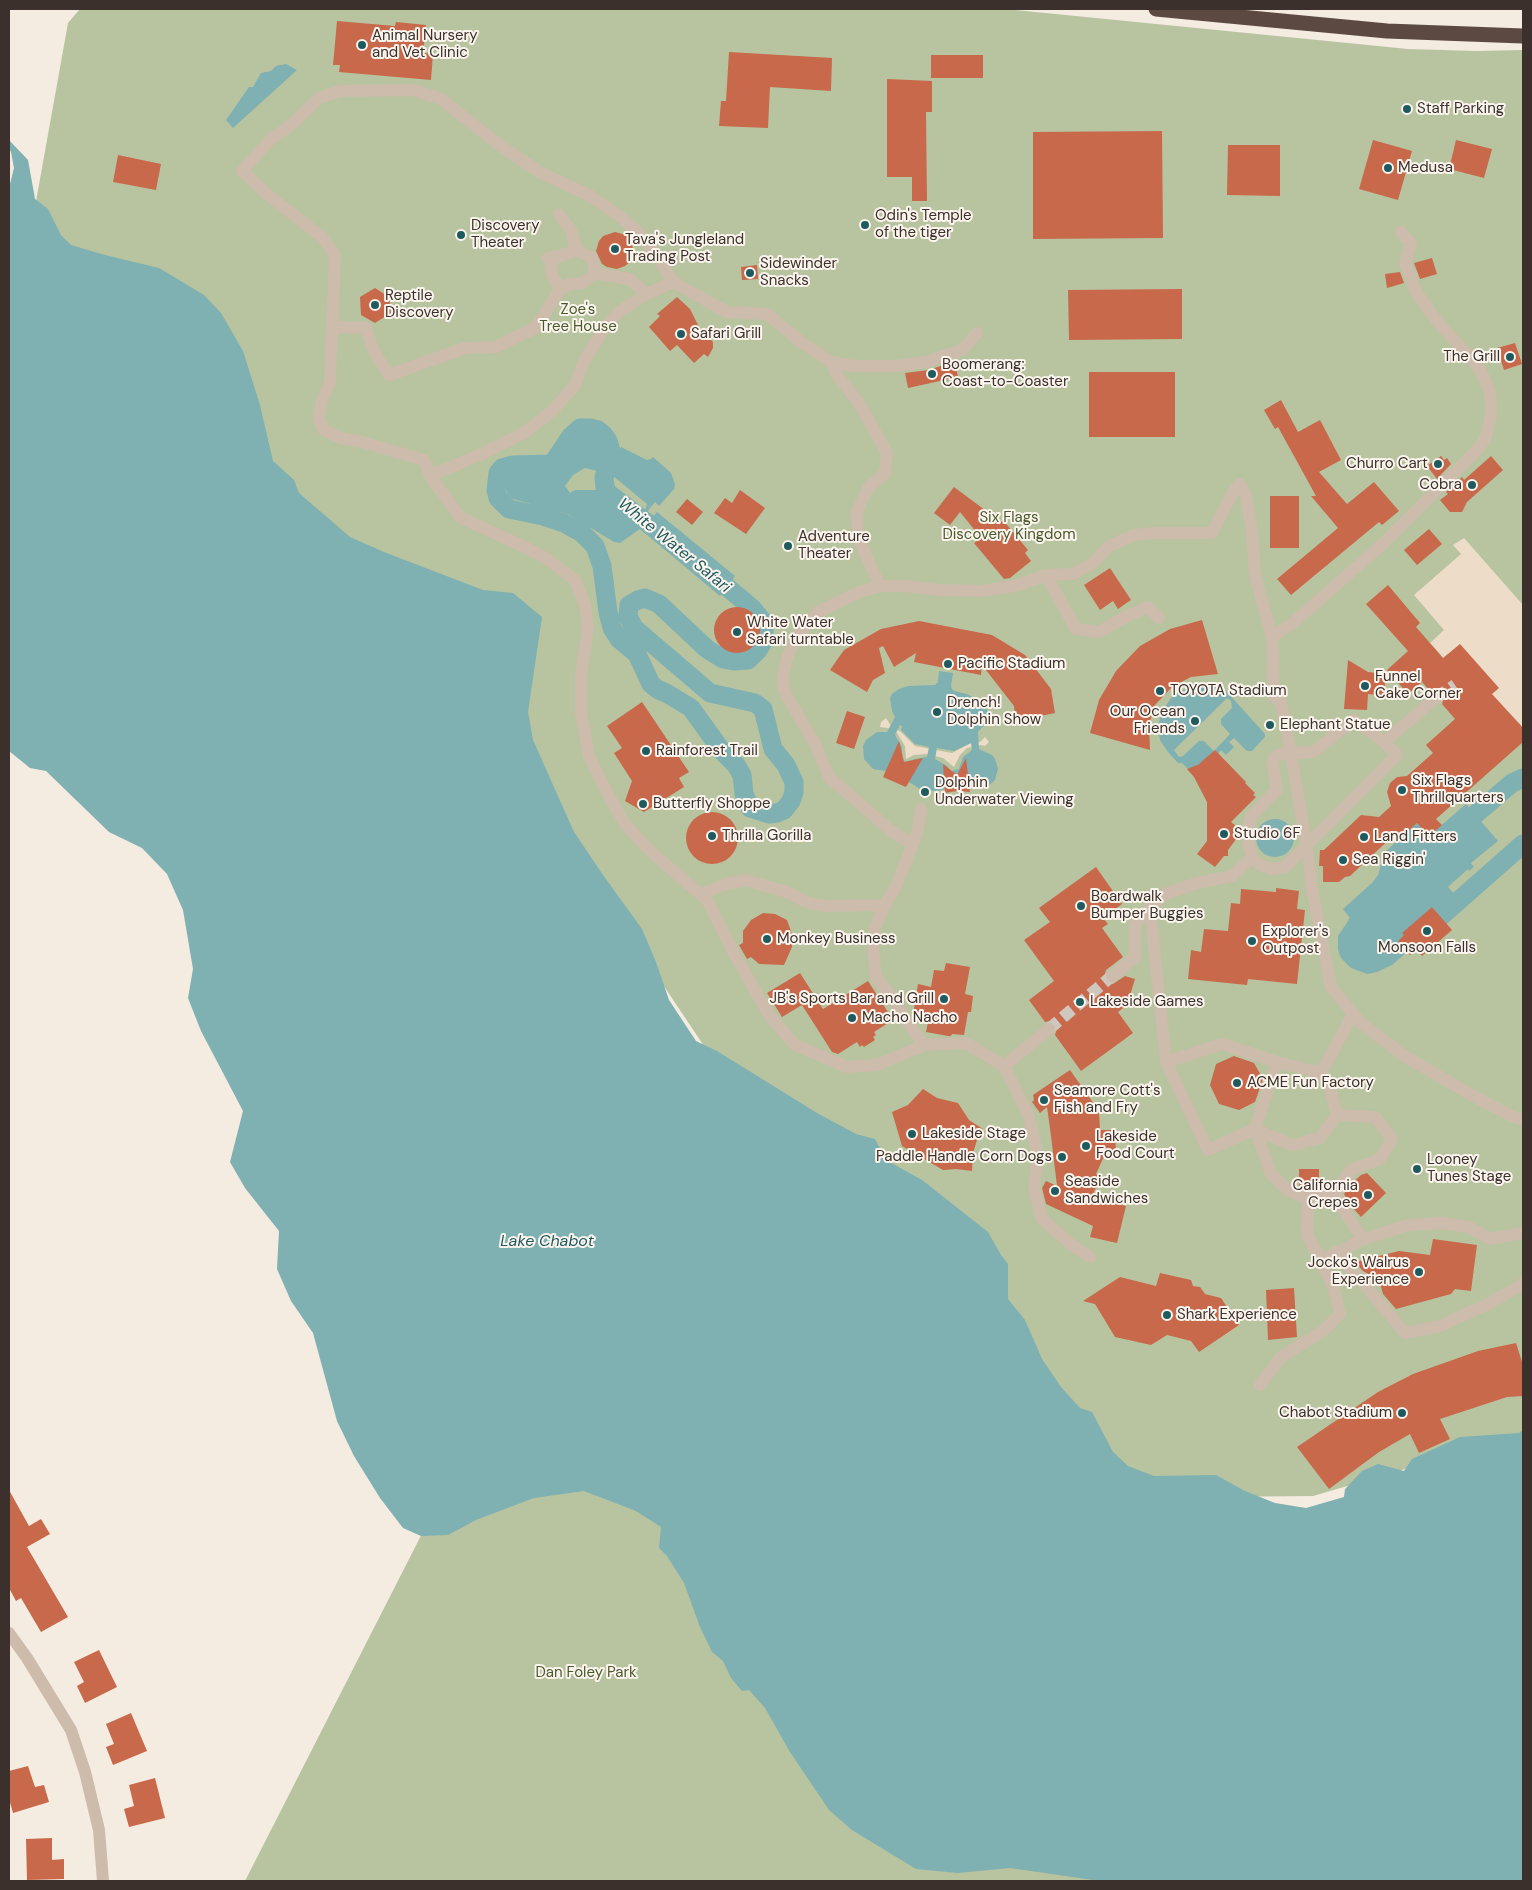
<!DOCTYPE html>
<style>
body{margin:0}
#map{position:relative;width:1532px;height:1890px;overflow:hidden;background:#f4ebe1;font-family:"DM Sans",sans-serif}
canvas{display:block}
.frame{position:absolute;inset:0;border:10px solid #3b302b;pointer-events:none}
</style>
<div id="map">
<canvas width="1532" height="1890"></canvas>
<div class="frame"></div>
</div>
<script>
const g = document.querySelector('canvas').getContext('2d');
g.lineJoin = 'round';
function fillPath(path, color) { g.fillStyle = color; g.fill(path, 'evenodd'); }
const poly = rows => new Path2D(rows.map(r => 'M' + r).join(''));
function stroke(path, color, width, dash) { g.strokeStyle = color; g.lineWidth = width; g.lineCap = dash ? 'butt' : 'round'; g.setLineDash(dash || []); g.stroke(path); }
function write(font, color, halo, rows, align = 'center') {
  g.font = font + ' "DM Sans",sans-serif'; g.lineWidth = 4; g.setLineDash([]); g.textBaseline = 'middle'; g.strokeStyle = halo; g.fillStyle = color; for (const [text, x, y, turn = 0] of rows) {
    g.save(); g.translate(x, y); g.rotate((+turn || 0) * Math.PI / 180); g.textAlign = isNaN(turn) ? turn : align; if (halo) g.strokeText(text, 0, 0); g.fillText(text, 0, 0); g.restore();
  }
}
const green = poly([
 [80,9,1005,9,1408,49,1477,51,1523,50,1523,1473,1419,1465,1313,1496,1208,1497,1130,1483,712,1058,516,765,289,543,81,283,33,218,68,23],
 [486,1408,1288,1881,245,1881]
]);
const plaza = poly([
 [1464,538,1523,605,1522,732,1521,725,1501,704,1438,658,1441,655,1430,643,1444,630,1414,595,1461,554,1453,545],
 [886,718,891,726,901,732,915,746,952,753,971,743,980,742,985,737,989,742,985,746,981,745,967,748,960,755,954,767,943,758,927,754,914,755,906,759,905,746,897,733,888,728,880,727,881,722]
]);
const water = poly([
 [286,64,297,70,233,128,226,120,249,87,253,87,261,73,271,71,276,66],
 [9,140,28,160,35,199,48,209,61,235,71,245,105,255,159,268,204,295,221,313,243,351,260,405,273,461,294,480,299,493,350,537,384,552,483,590,513,593,542,617,528,712,533,740,574,832,603,875,642,929,656,962,669,1000,696,1041,717,1051,817,1113,856,1134,875,1139,886,1160,922,1180,988,1232,1001,1255,1008,1264,1008,1299,1025,1320,1042,1359,1061,1387,1080,1408,1092,1412,1113,1452,1128,1466,1154,1476,1216,1475,1245,1491,1275,1503,1306,1508,1344,1497,1345,1489,1362,1471,1378,1464,1404,1471,1412,1459,1460,1437,1519,1433,1523,1430,1523,1881,1100,1881,1010,1868,958,1873,916,1869,852,1830,829,1810,790,1752,765,1708,749,1690,742,1691,731,1678,723,1661,712,1652,700,1627,684,1583,667,1556,659,1548,661,1527,636,1511,584,1491,534,1498,476,1520,448,1535,421,1536,403,1528,380,1498,354,1456,337,1421,313,1333,291,1301,277,1269,279,1231,245,1188,230,1162,243,1111,201,1031,188,998,193,969,183,910,167,874,142,848,109,832,46,771,30,768,9,751,9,188,14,168,11,152,9,149],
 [590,434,601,438,605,447,603,459,597,471,585,468,573,475,565,486,570,493,575,490,598,490,614,487,652,518,657,512,735,576,720,596,640,529,620,543,614,542,568,514,513,499,508,495,505,487,506,478,512,471,522,469,550,468,563,460,576,440,583,435],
 [621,447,647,460,651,459,653,457,671,473,675,484,674,489,659,506,655,502,647,512,645,510,647,504,612,475,611,469],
 [939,671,953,673,951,686,952,689,954,691,967,694,978,700,986,708,989,713,989,717,985,724,978,732,979,749,992,755,995,759,998,769,995,780,987,787,976,788,965,784,936,791,920,789,906,780,886,771,873,769,864,759,863,746,866,740,877,732,887,732,895,717,892,711,890,698,892,694,899,689,908,686,935,685,938,682],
 [900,725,902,726,901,730,915,744,929,747,927,757,915,759,906,762,901,759,902,747,895,735],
 [971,743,972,750,963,757,959,769,951,771,947,766,935,759,937,748,954,751],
 [1199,685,1213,685,1221,688,1227,692,1265,734,1265,737,1252,751,1247,751,1234,738,1229,742,1234,747,1226,755,1221,750,1198,779,1182,763,1178,763,1168,752,1160,740,1158,727,1161,713,1171,698,1178,692],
 [1227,698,1231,701,1232,708,1221,719,1221,724,1230,734,1214,751,1204,741,1199,741,1183,756,1179,757,1174,750],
 [1466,804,1498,841,1471,863,1474,867,1469,871,1468,869,1448,887,1456,896,1437,912,1432,907,1403,933,1404,935,1398,941,1407,952,1392,965,1377,972,1367,974,1351,968,1341,958,1338,950,1338,936,1350,918,1343,909,1372,883,1378,875,1384,853,1399,839,1417,823,1429,836],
 '1256 838a19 19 0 1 1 38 0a19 19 0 1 1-38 0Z'
]);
const canal = poly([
 [580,428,590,428,598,430,604,435,608,441,611,451,604,478,605,487,608,493,678,546,752,608,764,623,764,640,758,650,748,660,734,661,723,659,707,649,659,604,645,598,638,600,629,605,628,616,634,628,710,693,755,703,763,709,773,749,786,765,794,782,794,792,791,801,784,810,777,813,769,814,750,808,744,794,742,775,736,765,722,751,691,708,668,694,657,689,651,684,637,654,619,639,612,628,608,612,602,566,595,546,582,533,564,523,543,516,509,509,498,498,496,490,498,473,502,468,513,465,552,464,571,436,580,428],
 [1457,830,1512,783,1523,778],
 [1440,917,1523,844]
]);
const building = poly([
 [337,21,395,26,396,22,426,25,423,53,433,54,431,80,339,72,340,65,333,65],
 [729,52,832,58,831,91,770,87,768,128,719,126,721,101,726,101],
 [931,55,983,55,983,78,931,78],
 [887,79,932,81,932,112,926,112,927,201,912,201,912,177,887,177],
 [1162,131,1163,238,1033,239,1033,132],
 [1373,140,1412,151,1398,200,1359,189],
 [1456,140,1492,149,1484,178,1449,169],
 [1228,145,1280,145,1280,196,1227,195],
 [118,155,161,164,156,190,113,182],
 [615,232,626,235,630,240,634,251,630,262,625,266,617,269,607,267,602,264,596,251,599,241,603,236],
 [1432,258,1437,274,1420,279,1414,263],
 [757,265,758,279,742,280,741,267],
 [1400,272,1404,283,1387,288,1385,274],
 [375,288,389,297,391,313,375,323,361,315,360,297],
 [1182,289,1182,339,1069,340,1068,290],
 [677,297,690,309,698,325,713,342,713,348,708,357,704,354,694,363,677,345,670,351,649,327,660,316,657,314],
 [1515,343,1522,364,1504,370,1497,348],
 [955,361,958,377,908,388,905,373,929,370],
 [1089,372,1175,372,1175,437,1089,437],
 [1281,400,1298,432,1320,420,1341,460,1319,472,1347,504,1374,482,1399,511,1382,525,1379,522,1291,595,1277,579,1338,528,1311,496,1316,496,1278,427,1275,429,1264,410],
 [1441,456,1444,460,1447,458,1451,464,1437,479,1427,466],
 [1491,456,1503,470,1467,502,1462,512,1450,512,1440,500,1448,494,1446,492,1462,477,1464,480],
 [954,487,989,513,991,510,1001,522,1003,520,1028,550,1025,553,1031,561,1010,578,1004,579,974,543,981,538,960,512,950,525,934,513],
 [740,490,765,508,746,534,714,513,725,498,732,503],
 [1270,496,1299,496,1299,548,1270,548],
 [687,499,703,512,692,525,676,512],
 [1429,529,1442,544,1417,565,1404,550],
 [1110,568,1131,600,1118,609,1113,601,1100,610,1084,585],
 [1388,585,1420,623,1416,627,1443,658,1460,644,1499,688,1492,694,1523,728,1523,742,1436,819,1442,825,1429,836,1417,823,1399,839,1394,835,1350,876,1345,877,1339,882,1323,882,1323,866,1319,866,1320,850,1324,850,1361,815,1379,817,1391,806,1387,792,1390,783,1397,777,1407,776,1433,753,1426,745,1455,719,1442,704,1444,697,1442,692,1435,690,1431,692,1422,682,1408,694,1387,670,1408,651,1366,604],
 '714 630a23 23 0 1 1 46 0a23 23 0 1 1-46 0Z',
 [1202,620,1218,674,1191,677,1172,687,1155,705,1149,725,1150,750,1090,733,1099,700,1116,671,1140,646,1170,629],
 [919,621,992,635,1025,655,1051,689,1055,713,1016,721,1014,706,982,665,981,675,914,662,916,653,894,667,883,646,879,648,885,673,873,680,867,692,830,670,844,650,881,629],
 [1348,660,1368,672,1386,674,1384,696,1368,694,1367,710,1344,709],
 [642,702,689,772,679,778,684,787,644,812,625,801,632,781,614,753,622,748,607,726],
 [847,711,865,717,854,749,836,743],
 [899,741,904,762,923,758,906,787,883,777],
 [1215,750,1246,782,1245,783,1255,793,1253,795,1256,797,1231,822,1241,830,1240,834,1228,850,1228,856,1224,856,1215,867,1197,854,1207,841,1207,802,1194,777,1187,769,1200,764,1199,764],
 [966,758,970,792,957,791,945,793,943,764,957,775],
 '686 838a26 26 0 1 1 52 0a26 26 0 1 1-52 0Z',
 [1096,867,1122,904,1103,918,1108,924,1102,928,1123,957,1106,970,1104,977,1106,982,1113,984,1125,976,1135,979,1127,1005,1118,1012,1133,1033,1081,1071,1055,1035,1057,1028,1056,1024,1051,1021,1045,1022,1029,1000,1054,981,1024,940,1050,922,1039,908],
 [1276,888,1299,891,1297,909,1305,910,1297,984,1248,979,1247,985,1188,979,1191,950,1201,952,1204,929,1228,931,1231,903,1240,904,1241,889,1276,892],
 [1432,907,1452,930,1422,956,1416,949,1410,955,1398,941,1404,935,1402,933],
 [763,913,775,914,787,920,792,934,792,947,784,965,759,964,751,957,747,959,739,945,743,943,743,931,751,920],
 [946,963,970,967,965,994,973,996,971,1012,968,1012,964,1035,952,1034,951,1036,948,1036,926,1032,928,1022,916,1020,913,1015,918,984,931,987,934,970,944,971],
 [800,973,823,1009,868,981,893,1020,874,1032,876,1035,873,1037,875,1040,864,1047,862,1045,860,1047,857,1042,838,1054,832,1052,802,1005,782,1017,767,993],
 [1234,1056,1254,1063,1263,1079,1255,1102,1239,1110,1219,1104,1210,1085,1216,1064],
 [1070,1070,1099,1111,1100,1130,1115,1130,1116,1152,1106,1152,1096,1174,1101,1177,1091,1198,1126,1206,1117,1243,1090,1237,1093,1226,1046,1204,1042,1188,1046,1181,1057,1186,1051,1136,1047,1107,1040,1113,1032,1102,1034,1100,1033,1095],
 [923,1089,937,1098,958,1103,969,1120,983,1129,977,1140,973,1153,972,1171,956,1169,943,1170,902,1146,892,1112,908,1105],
 [1299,1169,1319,1169,1319,1188,1309,1190,1299,1186],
 [1367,1173,1386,1193,1361,1217,1351,1206,1344,1194,1351,1184,1361,1175],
 [1433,1239,1477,1245,1471,1291,1455,1289,1451,1294,1396,1309,1383,1294,1379,1280,1363,1271,1355,1262,1399,1251,1430,1255],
 [1160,1273,1191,1280,1193,1286,1200,1287,1205,1294,1221,1298,1239,1325,1199,1352,1191,1341,1167,1335,1151,1345,1115,1337,1095,1304,1083,1301,1120,1277,1156,1286],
 [1294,1288,1297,1337,1268,1340,1266,1290],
 [1516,1343,1523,1365,1523,1396,1507,1397,1440,1419,1450,1439,1419,1453,1410,1434,1379,1452,1329,1489,1297,1447,1378,1392,1413,1374,1478,1351],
 [9,1490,29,1526,41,1519,50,1534,27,1547,68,1617,41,1632,21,1598,16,1601,9,1588],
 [99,1650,117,1687,85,1703,77,1686,84,1682,74,1662],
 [131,1713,147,1751,113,1765,106,1747,114,1744,106,1724],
 [28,1766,35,1787,44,1785,49,1802,13,1813,9,1799,9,1771],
 [155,1778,165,1818,129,1827,124,1809,134,1806,129,1785],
 [52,1838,52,1860,64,1859,64,1879,27,1880,26,1839]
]);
const streetTunnel = poly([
 [1436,698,1455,685],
 [1049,1029,1112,976]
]);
const street = poly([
 [559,214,571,230,576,250],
 [1401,232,1411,243,1405,263,1416,292,1437,321,1475,363,1485,379,1490,393,1491,403,1491,415,1486,437,1479,448,1386,541,1294,622,1272,637,1274,697,1281,702,1286,727,1307,847,1313,895,1331,987,1361,1023,1403,1055,1473,1096,1516,1118,1523,1119],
 [553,257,551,269,552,275,560,290],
 [548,258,557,257,576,250,592,258,595,273],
 [332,327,366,328,373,350,389,375,465,348,496,347,535,328,560,290,569,284,583,283,595,273,629,279,647,294],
 [977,333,962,350,926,362,896,366,854,366,831,362,801,342,767,314,727,312,673,282,657,256,638,232,622,218,589,195,541,173,498,144,441,99,414,90,340,91,319,98,291,125,271,139,242,171,268,195,322,237,335,255,330,382,322,401,319,418,323,429,340,438,362,442,424,460,430,476,461,518,525,547,546,558,575,580,585,605,588,629,581,674,581,713,589,756,604,787,625,824,650,851,707,900,735,955,769,1015,795,1045,847,1067,877,1065,924,1045,966,1043,1004,1066,1028,1114,1038,1156,1034,1189,1042,1219,1072,1245,1090,1257],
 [831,362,839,378,859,403,887,453,885,473,868,488,857,511,858,538,880,586],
 [430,476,484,453,524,433,552,411,575,385,584,361,605,327,620,311,647,294,673,282],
 [1046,575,1076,629,1099,632,1125,617,1148,607,1159,618],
 [1384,742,1397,755,1285,867,1272,869,1260,865,1252,857,1248,843,1249,825,1251,816,1277,790,1273,767,1273,760,1276,756,1280,754,1313,752,1354,720,1384,742,1436,698],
 [913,844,918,829,921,809],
 [701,894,726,884,746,880,787,892,806,902,824,906,885,905],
 [1150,907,1166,1062],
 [1112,976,1135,957,1135,925,1150,907,1165,894,1197,883,1232,876,1252,857],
 [924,1045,902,1014,892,997,876,977,873,949,875,927,885,905,896,886,913,844,890,830,829,777,815,744,788,698,784,688,783,675,787,658,797,636,818,612,859,592,880,586,906,586,938,590,983,591,1019,585,1046,575,1073,574,1092,564,1109,546,1134,535,1156,533,1212,533,1233,492,1240,484,1246,496,1252,530,1255,575,1272,637],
 [1277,1062,1222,1044,1166,1062,1208,1150,1255,1129,1271,1174,1289,1191,1308,1198],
 [1004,1066,1049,1029],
 [1321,1073,1277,1062,1255,1129,1292,1145,1320,1138,1337,1115],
 [1335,1193,1345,1212,1363,1239],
 [1335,1252,1362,1282,1405,1333,1440,1326,1486,1305,1522,1285,1523,1283],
 [1328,1257,1363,1239,1409,1225,1443,1223,1469,1227,1490,1239,1523,1233],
 [1260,1385,1281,1357,1324,1330,1340,1314,1333,1286,1307,1234,1308,1198,1335,1193,1351,1170,1380,1159,1392,1139,1375,1117,1337,1115,1329,1085,1321,1073,1353,1014],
 [9,1633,27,1658,71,1730,85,1772,99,1830,103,1881]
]);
const highway = poly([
 [1156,9,1387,31,1523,36]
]);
const markers = [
 [362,45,5,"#1f5a5e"],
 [1407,109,5,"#1f5a5e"],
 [1388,168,5,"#1f5a5e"],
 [865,225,5,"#1f5a5e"],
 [461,235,5,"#1f5a5e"],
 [615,249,5,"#1f5a5e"],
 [750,273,5,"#1f5a5e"],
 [375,305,5,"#1f5a5e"],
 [681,334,5,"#1f5a5e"],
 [1510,357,5,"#1f5a5e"],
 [932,374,5,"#1f5a5e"],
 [1438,464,5,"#1f5a5e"],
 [1472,485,5,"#1f5a5e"],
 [788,546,5,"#1f5a5e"],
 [737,632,5,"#1f5a5e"],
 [948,664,5,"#1f5a5e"],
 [1365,686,5,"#1f5a5e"],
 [1160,691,5,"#1f5a5e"],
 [937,712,5,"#1f5a5e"],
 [1195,721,5,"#1f5a5e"],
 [1270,725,5,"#1f5a5e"],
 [646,751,5,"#1f5a5e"],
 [1402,790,5,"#1f5a5e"],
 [925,792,5,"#1f5a5e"],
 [643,804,5,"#1f5a5e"],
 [1224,834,5,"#1f5a5e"],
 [712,836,5,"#1f5a5e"],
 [1364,837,5,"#1f5a5e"],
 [1343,860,5,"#1f5a5e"],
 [1081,906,5,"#1f5a5e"],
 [1427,931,5,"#1f5a5e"],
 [767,939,5,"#1f5a5e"],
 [1252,941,5,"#1f5a5e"],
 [944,999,5,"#1f5a5e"],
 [1080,1002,5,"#1f5a5e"],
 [852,1018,5,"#1f5a5e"],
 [1237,1083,5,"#1f5a5e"],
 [1044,1100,5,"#1f5a5e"],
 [912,1134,5,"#1f5a5e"],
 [1086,1146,5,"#1f5a5e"],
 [1062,1157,5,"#1f5a5e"],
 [1417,1169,5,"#1f5a5e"],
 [1055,1191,5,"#1f5a5e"],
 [1368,1195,5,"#1f5a5e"],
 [1419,1272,5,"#1f5a5e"],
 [1167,1315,5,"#1f5a5e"],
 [1402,1413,5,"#1f5a5e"]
];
const poiNames = [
 ["Animal Nursery",372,36],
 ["and Vet Clinic",372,53],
 ["Staff Parking",1417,109],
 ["Medusa",1398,168],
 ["Odin's Temple",875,216],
 ["of the tiger",875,233],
 ["Discovery",471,226],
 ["Theater",471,243],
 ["Tava's Jungleland",625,240],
 ["Trading Post",625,257],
 ["Sidewinder",760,264],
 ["Snacks",760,281],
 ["Reptile",385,296],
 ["Discovery",385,313],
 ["Safari Grill",691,334],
 ["The Grill",1500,357,"right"],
 ["Boomerang:",942,365],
 ["Coast-to-Coaster",942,382],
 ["Churro Cart",1428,464,"right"],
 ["Cobra",1462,485,"right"],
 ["Adventure",798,537],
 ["Theater",798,554],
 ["White Water",747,623],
 ["Safari turntable",747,640],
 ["Pacific Stadium",958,664],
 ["Funnel",1375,677],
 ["Cake Corner",1375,694],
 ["TOYOTA Stadium",1170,691],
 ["Drench!",947,703],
 ["Dolphin Show",947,720],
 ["Our Ocean",1185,712,"right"],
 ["Friends",1185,729,"right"],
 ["Elephant Statue",1280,725],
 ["Rainforest Trail",656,751],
 ["Six Flags",1412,781],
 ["Thrillquarters",1412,798],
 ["Dolphin",935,783],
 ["Underwater Viewing",935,800],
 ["Butterfly Shoppe",653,804],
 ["Studio 6F",1234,834],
 ["Thrilla Gorilla",722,836],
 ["Land Fitters",1374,837],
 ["Sea Riggin'",1353,860],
 ["Boardwalk",1091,897],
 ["Bumper Buggies",1091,914],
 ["Explorer's",1262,932],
 ["Outpost",1262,949],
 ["Monkey Business",777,939],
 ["Monsoon Falls",1427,948,"center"],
 ["JB's Sports Bar and Grill",934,999,"right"],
 ["Lakeside Games",1090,1002],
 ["Macho Nacho",862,1018],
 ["ACME Fun Factory",1247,1083],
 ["Seamore Cott's",1054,1091],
 ["Fish and Fry",1054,1108],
 ["Lakeside Stage",922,1134],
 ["Lakeside",1096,1137],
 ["Food Court",1096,1154],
 ["Paddle Handle Corn Dogs",1052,1157,"right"],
 ["Looney",1427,1160],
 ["Tunes Stage",1427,1177],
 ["Seaside",1065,1182],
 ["Sandwiches",1065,1199],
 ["California",1358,1186,"right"],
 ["Crepes",1358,1203,"right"],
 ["Jocko's Walrus",1409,1263,"right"],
 ["Experience",1409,1280,"right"],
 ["Shark Experience",1177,1315],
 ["Chabot Stadium",1392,1413,"right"]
];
const parkNames = [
 ["Zoe's",578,310],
 ["Tree House",578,327],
 ["Six Flags",1009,518],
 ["Discovery Kingdom",1009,535],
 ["Dan Foley Park",586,1673]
];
const waterNames = [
 ["White Water Safari",674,546,39],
 ["Lake Chabot",547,1242]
];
fillPath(green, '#b8c4a0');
fillPath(plaza, '#ecdcc8');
fillPath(water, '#7fb0b2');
stroke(canal, '#7fb0b2', 19);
fillPath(building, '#c8694b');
stroke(streetTunnel, '#cfc6bd', 12, [12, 6]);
stroke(street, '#cdbbac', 12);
stroke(highway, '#5c4a42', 15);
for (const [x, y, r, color] of markers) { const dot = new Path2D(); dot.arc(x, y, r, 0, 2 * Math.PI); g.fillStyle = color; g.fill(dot); stroke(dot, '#fbf5ee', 2); }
write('15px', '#3b302b', '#fbf5ee', poiNames, 'left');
write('15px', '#4a5a2e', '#fbf5ee', parkNames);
write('italic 16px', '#1f5a5e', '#fbf5ee', waterNames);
</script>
